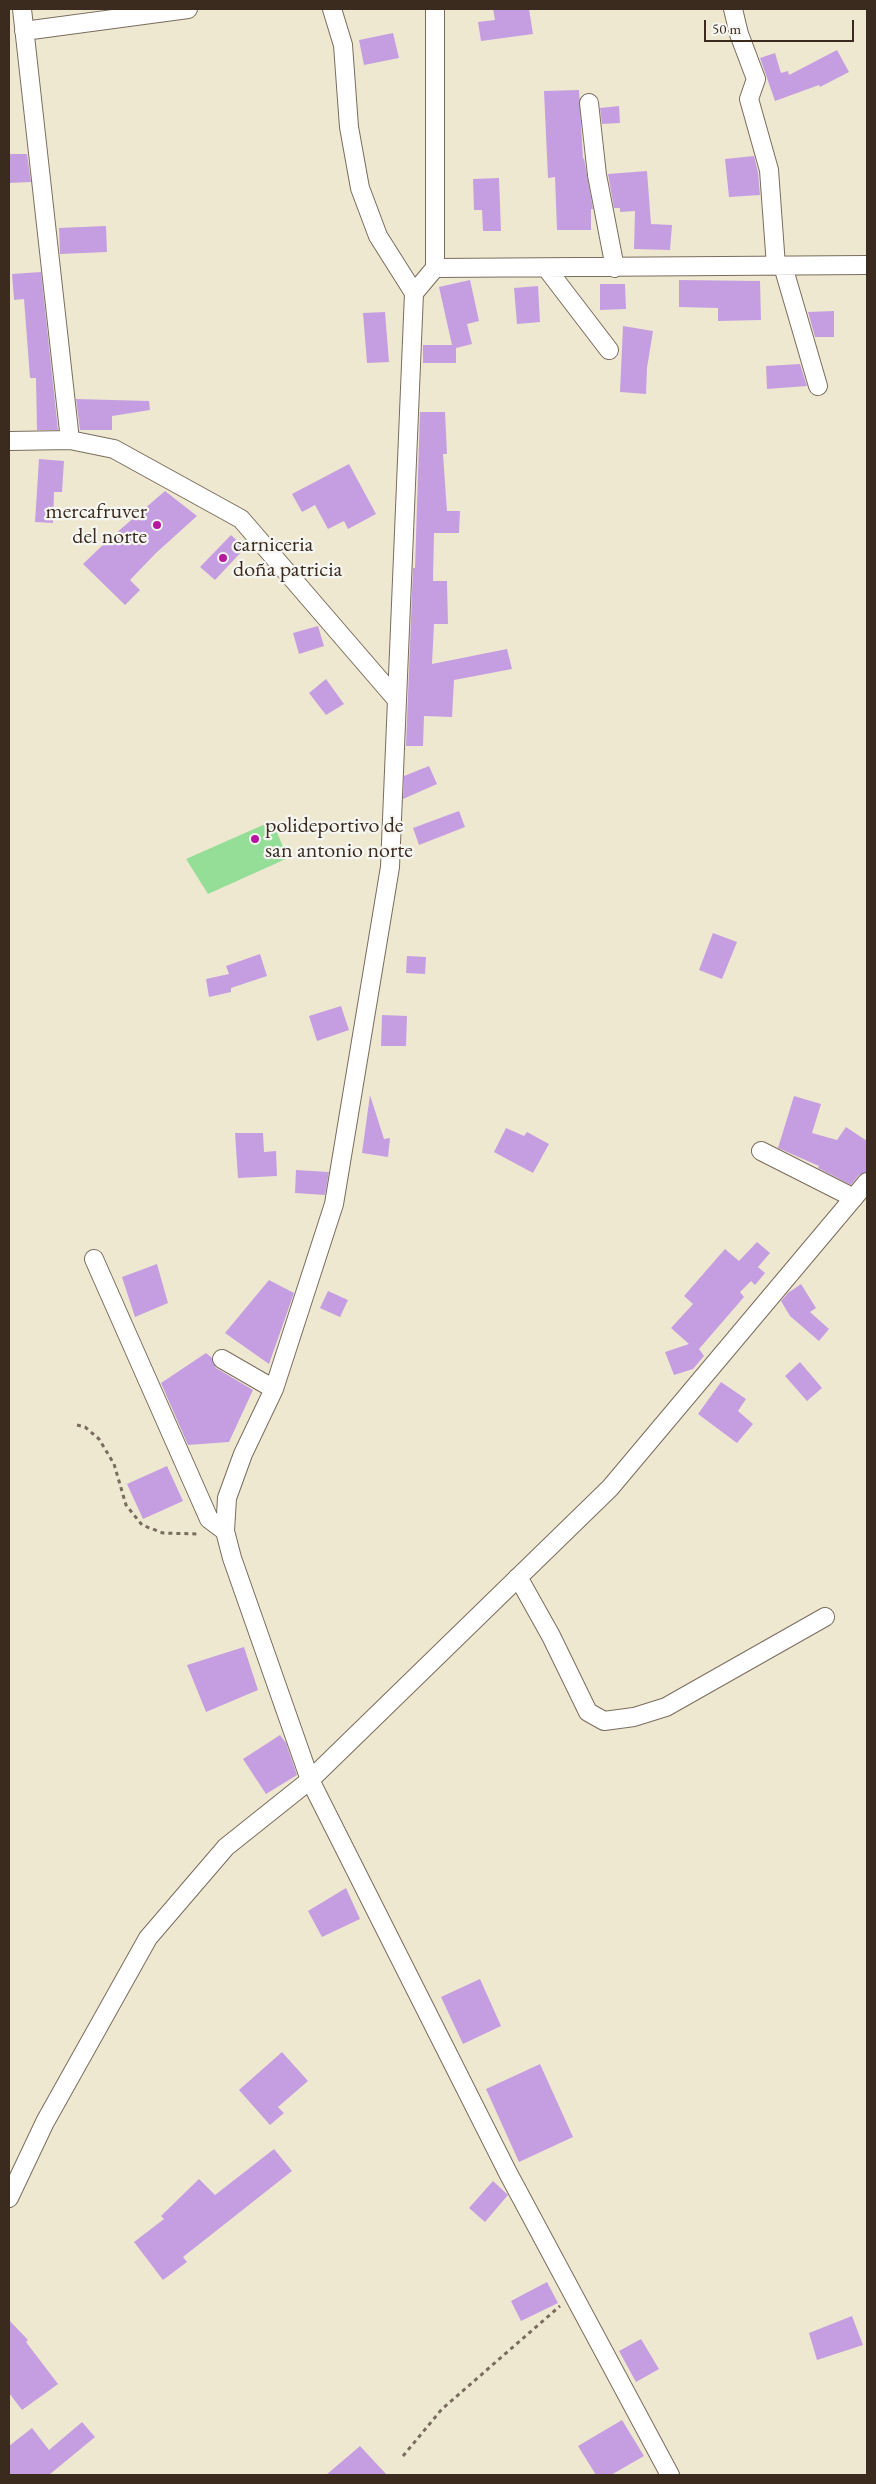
<!DOCTYPE html>
<meta charset="utf-8">
<style>
body{margin:0}
#map{position:relative;width:876px;height:2484px;overflow:hidden;background:#efe8d1;font-family:"EB Garamond",serif}
canvas{display:block}
.frame{position:absolute;inset:0;border:10px solid #3b2a1e;pointer-events:none}
.scale{position:absolute;left:704px;top:20px;width:150px;height:22px;box-sizing:border-box;border:2px solid #3b2a1e;border-top:0;padding-left:6px;font-size:15px;line-height:18px;white-space:nowrap;color:#3b2a1e;-webkit-text-stroke:4px #f6f6f2;paint-order:stroke}
</style>
<div id="map">
<canvas width="876" height="2484"></canvas>
<div class="frame"></div>
<div class="scale">50 m</div>
</div>
<script>
const g = document.querySelector('canvas').getContext('2d');
g.lineJoin = 'round';
function fillPath(path, color) { g.fillStyle = color; g.fill(path, 'evenodd'); }
const poly = rows => new Path2D(rows.map(r => 'M' + r).join(''));
function stroke(path, color, width, dash) { g.strokeStyle = color; g.lineWidth = width; g.lineCap = dash ? 'butt' : 'round'; g.setLineDash(dash || []); g.stroke(path); }
function write(font, color, halo, rows, align = 'center') {
  g.font = font + ' "EB Garamond",serif'; g.lineWidth = 4.5; g.setLineDash([]); g.textBaseline = 'middle'; g.strokeStyle = halo; g.fillStyle = color; for (const [text, x, y, turn = 0] of rows) {
    g.save(); g.translate(x, y); g.rotate((+turn || 0) * Math.PI / 180); g.textAlign = isNaN(turn) ? turn : align; if (halo) g.strokeText(text, 0, 0); g.fillText(text, 0, 0); g.restore();
  }
}
const green = poly([
 [272,821,288,858,208,894,186,859]
]);
const building = poly([
 [493,9,529,9,533,34,481,41,478,22,495,20],
 [393,33,399,58,364,65,359,40],
 [837,50,849,72,820,87,819,85,775,101,760,58,775,53,781,73,788,71,789,75],
 [579,90,583,159,584,158,593,209,591,209,591,230,557,230,555,177,548,178,544,91],
 [619,106,620,123,602,124,600,108],
 [9,154,27,154,31,182,9,183],
 [754,156,758,172,760,195,729,197,725,159],
 [647,171,651,224,672,225,670,250,634,249,635,211,620,212,620,208,614,208,608,174],
 [499,178,501,231,483,231,482,210,474,210,473,179],
 [106,226,107,252,60,254,59,228],
 [41,272,58,430,37,430,36,378,30,378,24,299,14,300,12,274],
 [470,280,479,321,467,324,472,344,456,348,456,363,423,363,423,345,452,345,439,287],
 [679,280,760,281,761,320,718,321,718,308,679,307],
 [600,284,625,284,626,309,600,310],
 [538,286,540,322,517,324,514,288],
 [834,311,834,337,815,337,808,312],
 [385,312,389,362,367,363,363,313],
 [623,326,653,331,647,368,646,394,620,392],
 [800,364,807,386,767,389,766,366],
 [76,399,149,401,150,410,112,416,112,430,80,430],
 [420,412,445,412,447,454,443,454,447,511,460,511,459,533,434,533,433,581,447,581,448,624,434,624,432,664,507,649,512,669,454,680,452,717,424,716,423,746,406,746,413,568,415,568],
 [39,459,64,461,62,492,54,492,53,523,35,522],
 [349,464,376,514,348,529,344,521,328,529,315,505,302,512,292,494],
 [165,491,197,516,156,553,130,580,140,590,125,605,83,564,108,540],
 [231,535,245,548,215,580,200,567],
 [318,626,324,646,299,654,293,633],
 [326,679,344,704,326,715,309,693],
 [429,766,437,784,403,799,404,776],
 [459,811,465,827,419,845,413,828],
 [713,933,737,942,722,979,699,970],
 [260,954,267,976,231,988,231,992,209,997,206,979,229,974,226,966],
 [407,956,426,957,425,974,406,973],
 [341,1006,349,1030,317,1041,309,1016],
 [382,1015,407,1016,406,1046,381,1046],
 [370,1095,384,1139,390,1138,388,1157,362,1153],
 [794,1096,821,1104,812,1133,837,1140,846,1127,867,1141,867,1172,859,1175,851,1185,818,1168,819,1166,778,1148],
 [506,1128,524,1136,527,1132,549,1144,533,1173,494,1152],
 [235,1133,263,1133,264,1152,276,1151,277,1176,238,1178],
 [296,1170,329,1172,325,1195,295,1193],
 [757,1242,770,1253,758,1267,765,1273,755,1285,751,1281,740,1292,744,1297,699,1349,704,1356,693,1369,674,1375,665,1352,689,1344,671,1328,693,1304,684,1296,725,1249,739,1261],
 [157,1264,168,1303,135,1317,122,1277],
 [269,1280,294,1293,269,1364,225,1333],
 [801,1284,816,1308,810,1312,829,1329,819,1341,790,1316,781,1301,788,1293],
 [328,1291,348,1300,340,1317,320,1308],
 [206,1353,212,1358,216,1368,253,1390,229,1442,188,1445,161,1383],
 [800,1362,822,1388,807,1401,785,1376],
 [721,1382,746,1399,738,1411,753,1424,737,1443,698,1414],
 [167,1466,183,1501,143,1519,127,1484],
 [244,1647,258,1690,206,1712,187,1665],
 [280,1735,286,1743,297,1775,266,1794,243,1759],
 [346,1888,360,1919,322,1937,308,1911],
 [480,1979,501,2026,463,2044,441,1997],
 [282,2052,308,2081,278,2107,284,2113,270,2125,239,2090],
 [540,2064,573,2137,519,2162,486,2089],
 [274,2149,292,2171,183,2257,187,2262,163,2280,134,2242,164,2219,161,2216,199,2179,215,2195],
 [493,2181,508,2195,485,2222,469,2208],
 [547,2282,558,2303,521,2321,511,2301],
 [852,2316,863,2345,817,2360,809,2333],
 [9,2320,28,2340,26,2342,58,2384,22,2410,9,2393],
 [641,2339,659,2369,636,2382,619,2351],
 [622,2420,644,2456,611,2475,596,2475,578,2446],
 [82,2422,95,2437,49,2475,9,2475,9,2446,32,2428,49,2450],
 [360,2446,387,2475,326,2475]
]);
const path = poly([
 [77,1425,85,1427,99,1439,114,1464,126,1505,142,1525,163,1533,198,1534],
 [403,2456,442,2409,560,2306]
]);
const street = poly([
 [22,9,70,440],
 [332,9,343,45,349,127,360,188,378,236,414,293,390,867,334,1204,274,1389,243,1454,227,1498,225,1531,232,1558,310,1780,508,2173,670,2475],
 [733,9,739,34,756,79,749,99,769,170,776,266],
 [24,31,188,9],
 [589,103,597,175,615,268],
 [783,266,818,386],
 [435,268,435,9],
 [547,269,609,350],
 [414,293,435,268,867,265],
 [9,441,70,440,114,449,241,519,397,700],
 [761,1151,854,1198],
 [94,1259,209,1519,225,1531],
 [222,1359,274,1389],
 [518,1577,551,1636,588,1712,604,1721,634,1717,666,1707,825,1617],
 [9,2198,45,2122,148,1938,226,1847,310,1780,610,1488,867,1182]
]);
const markers = [
 [157,525,5,"#b5179e"],
 [223,558,5,"#b5179e"],
 [255,839,5,"#b5179e"]
];
const poiNames = [
 ["mercafruver",147,512,"right"],
 ["del norte",147,537,"right"],
 ["carniceria",233,545],
 ["doña patricia",233,570],
 ["polideportivo de",265,826],
 ["san antonio norte",265,851]
];
fillPath(green, '#95de98');
fillPath(building, '#c59ee2');
stroke(street, '#7a6c5d', 20);
stroke(path, '#7a6c5d', 3, [4, 4]);
stroke(street, '#fff', 18);
for (const [x, y, r, color] of markers) { const dot = new Path2D(); dot.arc(x, y, r, 0, 2 * Math.PI); g.fillStyle = color; g.fill(dot); stroke(dot, '#f6f6f2', 2); }
write('22px', '#3b2a1e', '#f6f6f2', poiNames, 'left');
</script>
